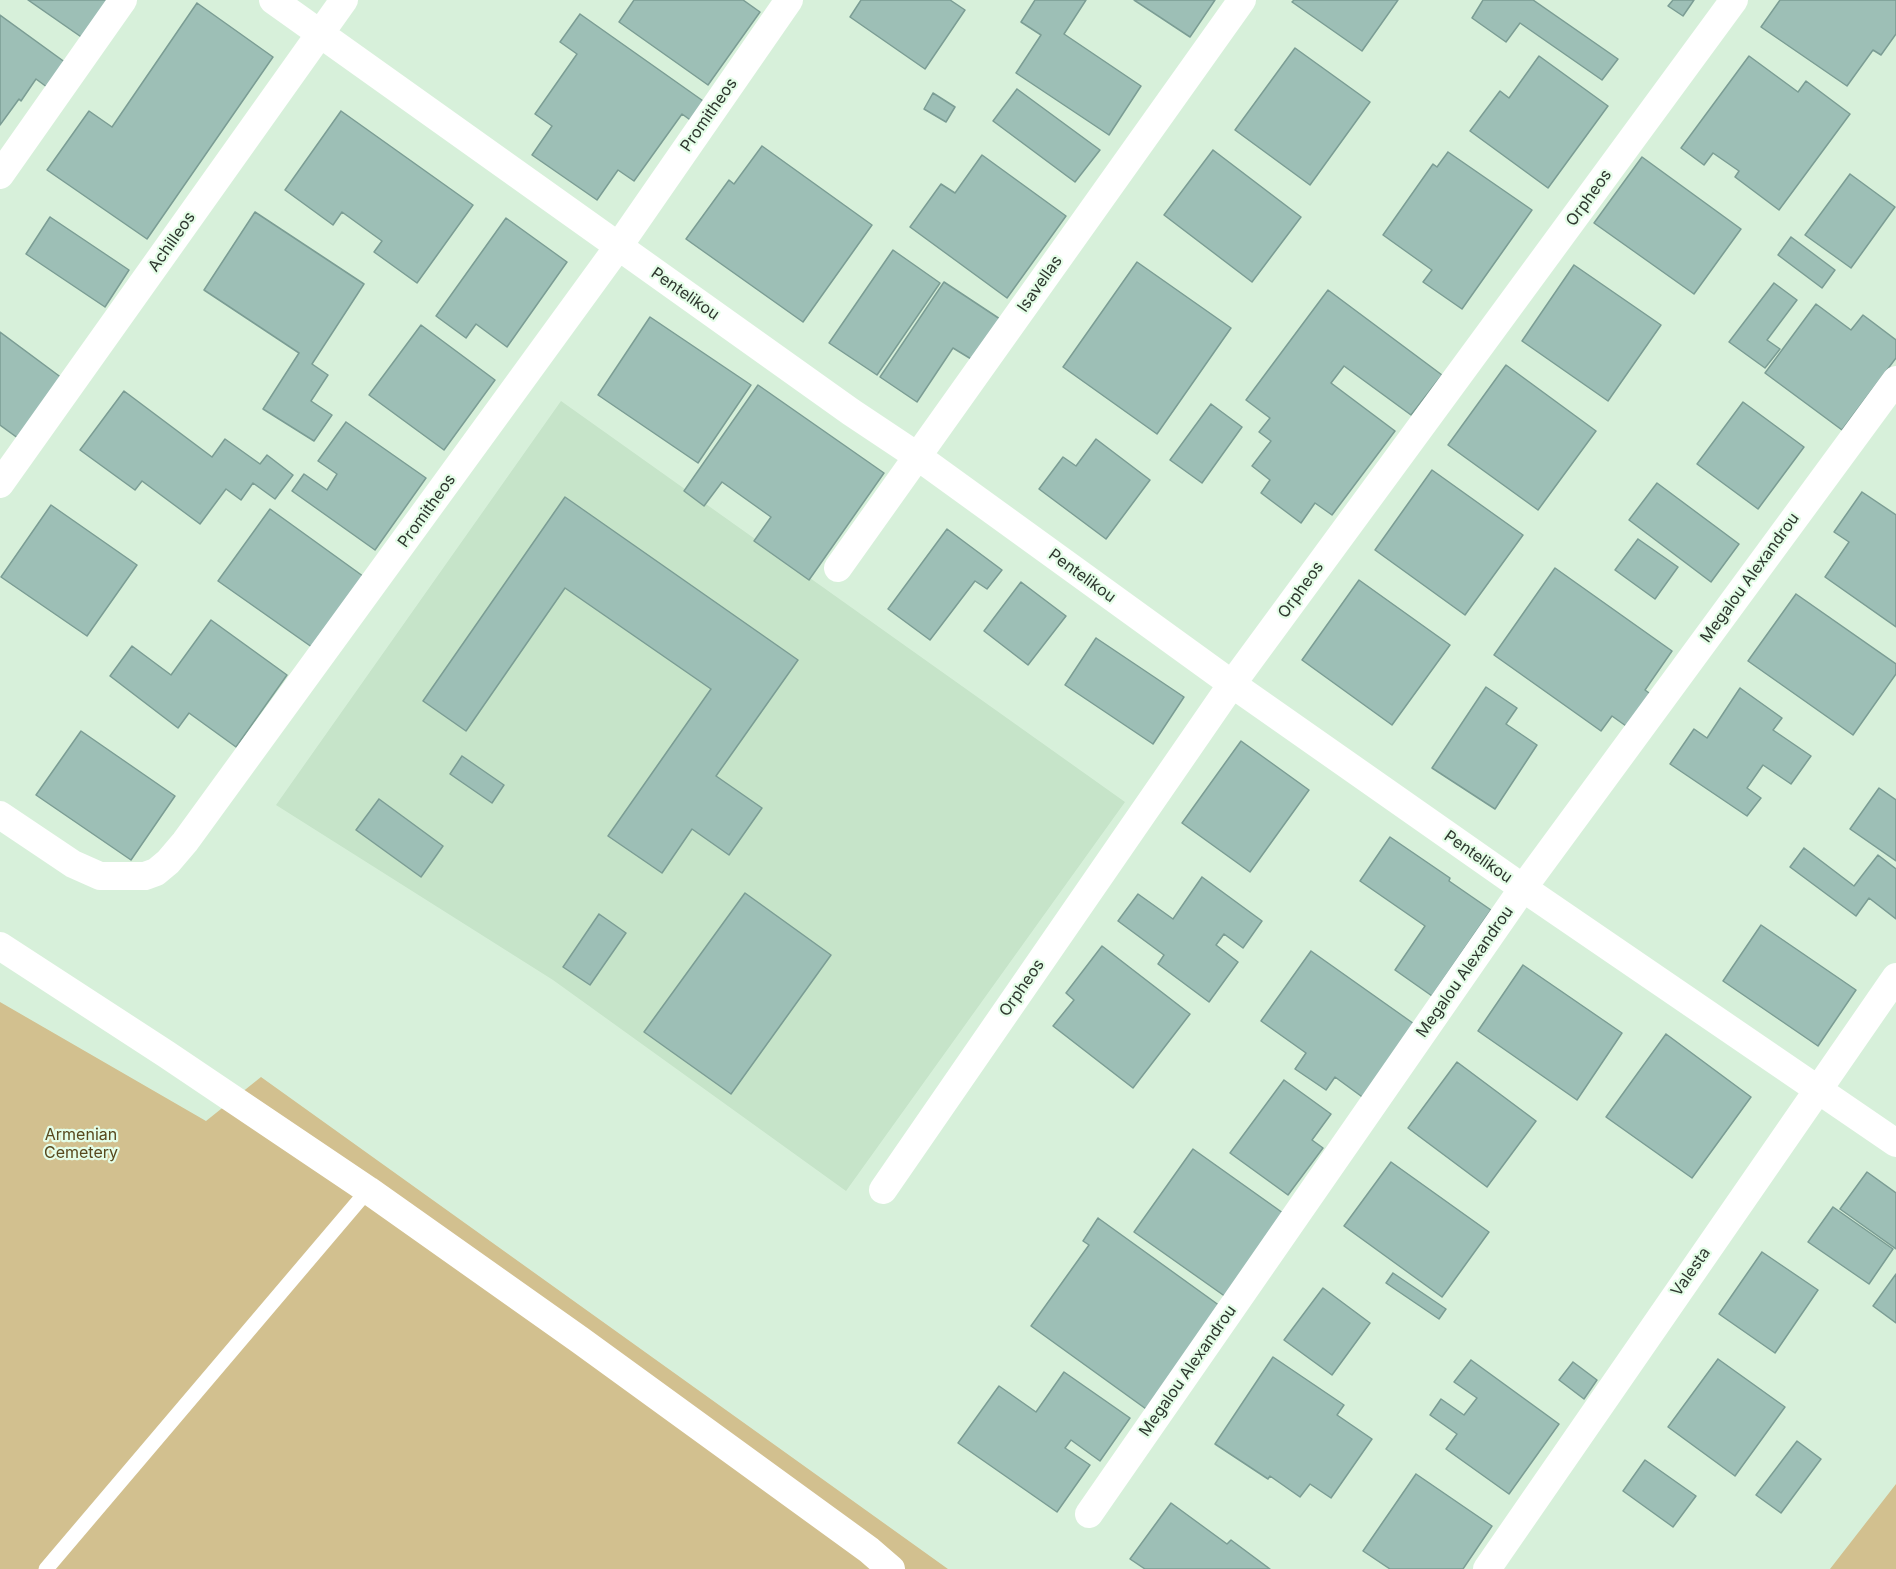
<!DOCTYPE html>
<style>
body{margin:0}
canvas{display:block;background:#d7f0da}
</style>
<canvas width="1896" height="1569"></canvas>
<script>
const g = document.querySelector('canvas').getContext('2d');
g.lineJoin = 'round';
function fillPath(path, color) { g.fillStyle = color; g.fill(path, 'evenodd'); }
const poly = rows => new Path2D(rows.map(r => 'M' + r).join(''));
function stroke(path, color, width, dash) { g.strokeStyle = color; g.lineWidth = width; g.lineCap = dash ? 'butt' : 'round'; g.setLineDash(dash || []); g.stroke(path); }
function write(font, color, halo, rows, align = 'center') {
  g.font = font + ' Inter,sans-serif'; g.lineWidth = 4.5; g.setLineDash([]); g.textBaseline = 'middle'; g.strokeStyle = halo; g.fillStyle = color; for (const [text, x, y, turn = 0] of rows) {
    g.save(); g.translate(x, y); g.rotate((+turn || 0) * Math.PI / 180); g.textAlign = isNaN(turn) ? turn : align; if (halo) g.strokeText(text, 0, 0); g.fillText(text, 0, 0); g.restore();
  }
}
const built = poly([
 [561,401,1125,802,846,1191,553,980,276,805]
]);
const green = poly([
 [0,1002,206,1121,261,1077,948,1569,0,1569],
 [1896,1484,1896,1569,1830,1569]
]);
const building = poly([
 [28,0,115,0,87,41,28,0],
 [634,0,743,0,760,12,708,85,619,22,634,0],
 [861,0,950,0,965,10,925,69,850,17,861,0],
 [1035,0,1086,0,1064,34,1141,86,1109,135,1016,73,1041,35,1021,22,1035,0],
 [1134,0,1215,0,1190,37,1134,0],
 [1294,0,1398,0,1362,51,1292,2,1294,0],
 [1483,0,1533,0,1618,59,1602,80,1520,23,1506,42,1472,18,1483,0],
 [1673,0,1694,0,1683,16,1668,6,1673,0],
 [1780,0,1896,0,1896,34,1881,55,1873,50,1847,86,1761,27,1780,0],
 [197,3,273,57,147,239,47,170,89,111,112,127,197,3],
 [580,14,706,103,693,122,682,114,634,181,618,170,597,200,532,155,552,126,535,114,577,54,560,42,580,14],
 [0,15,73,68,55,93,36,79,21,101,19,99,0,125,0,15],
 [1295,48,1370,102,1310,185,1235,130,1295,48],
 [1539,56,1608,106,1548,188,1470,131,1500,91,1509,98,1539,56],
 [1749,56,1798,92,1806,81,1850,114,1779,210,1735,177,1739,171,1713,153,1704,165,1681,148,1749,56],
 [1017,89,1100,150,1075,182,993,121,1017,89],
 [933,93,955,107,946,122,924,109,933,93],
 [341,111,473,205,417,283,374,252,382,241,342,212,333,225,285,190,341,111],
 [762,146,872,225,803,322,686,239,729,180,734,184,762,146],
 [1213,150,1301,217,1252,282,1164,215,1213,150],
 [1448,152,1532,210,1462,309,1423,282,1432,270,1383,235,1433,164,1437,167,1448,152],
 [982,155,1066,216,1007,298,910,227,941,184,955,193,982,155],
 [1642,157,1741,229,1694,294,1594,223,1642,157],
 [1850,174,1895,207,1851,268,1805,235,1850,174],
 [255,212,364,284,312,364,328,375,311,401,332,415,314,441,263,409,299,353,204,290,255,212],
 [50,217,129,270,105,307,26,254,50,217],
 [506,218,567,262,507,347,476,324,466,338,436,316,506,218],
 [1791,237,1835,270,1822,288,1778,255,1791,237],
 [893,250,940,283,877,375,829,343,893,250],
 [1137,262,1231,328,1157,434,1063,367,1137,262],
 [1574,265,1661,325,1608,401,1522,341,1574,265],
 [944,282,1003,321,976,362,953,348,917,402,880,377,944,282],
 [1774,283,1797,300,1767,340,1780,349,1765,368,1729,342,1774,283],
 [1328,290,1442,375,1411,415,1344,366,1331,383,1395,431,1332,515,1315,503,1301,523,1261,493,1270,480,1252,466,1271,441,1259,432,1270,418,1246,400,1328,290],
 [1816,304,1851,330,1863,315,1896,340,1896,358,1842,430,1765,373,1816,304],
 [650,317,751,385,698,463,598,395,650,317],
 [421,325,495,380,444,450,369,395,421,325],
 [0,332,70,384,26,444,0,425,0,332],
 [1506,365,1596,431,1538,510,1448,445,1506,365],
 [758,385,884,473,809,580,754,541,771,517,722,482,704,506,684,491,758,385],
 [124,391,212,457,225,439,260,464,267,455,293,475,275,499,253,483,241,500,226,489,200,524,142,481,135,490,80,450,124,391],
 [1743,402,1804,447,1758,509,1697,464,1743,402],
 [1211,404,1242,427,1202,483,1170,460,1211,404],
 [346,422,426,478,375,550,292,491,304,474,327,490,337,474,318,461,346,422],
 [1096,439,1150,480,1106,539,1039,489,1063,457,1076,466,1096,439],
 [1432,470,1523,535,1465,615,1375,550,1432,470],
 [1657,483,1739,544,1711,582,1629,520,1657,483],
 [1862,492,1896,515,1896,627,1825,577,1849,542,1834,532,1862,492],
 [565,497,798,660,716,776,762,808,729,855,692,829,662,873,608,836,711,689,565,588,466,731,423,701,565,497],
 [51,505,137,565,87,636,1,577,51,505],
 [270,509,367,579,316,650,218,581,270,509],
 [947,529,1002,570,987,589,975,581,930,640,888,609,947,529],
 [1638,539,1678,567,1655,599,1615,570,1638,539],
 [1555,568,1672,651,1645,690,1656,698,1633,731,1612,716,1601,731,1494,655,1555,568],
 [1359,580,1450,645,1392,725,1302,660,1359,580],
 [1021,582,1066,616,1028,665,984,631,1021,582],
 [1796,594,1896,664,1896,674,1853,735,1748,661,1796,594],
 [211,620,287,675,236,747,189,713,178,728,110,676,132,646,171,675,211,620],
 [1096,638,1184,697,1153,744,1065,685,1096,638],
 [1486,687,1517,708,1506,724,1537,745,1495,809,1432,768,1486,687],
 [1740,688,1782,718,1773,730,1811,756,1791,784,1763,765,1747,788,1761,798,1747,816,1670,764,1694,729,1707,738,1740,688],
 [81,731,175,796,131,860,36,795,81,731],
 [1241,741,1309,790,1250,872,1182,823,1241,741],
 [462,756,504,785,492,803,450,774,462,756],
 [1879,788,1896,800,1896,861,1850,829,1879,788],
 [379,799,443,846,421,877,356,830,379,799],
 [1390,837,1450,878,1449,881,1491,910,1432,996,1395,970,1425,926,1360,881,1390,837],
 [1804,848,1854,886,1878,855,1896,869,1896,919,1869,898,1856,916,1790,867,1804,848],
 [1202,877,1262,921,1243,948,1224,934,1216,945,1238,962,1209,1002,1158,964,1164,955,1118,921,1138,894,1173,919,1202,877],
 [745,893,831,955,731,1094,644,1032,745,893],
 [599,914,626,933,590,985,563,967,599,914],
 [1761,925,1856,990,1818,1046,1723,981,1761,925],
 [1102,946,1190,1014,1133,1088,1053,1026,1074,1000,1066,993,1102,946],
 [1311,951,1417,1026,1365,1099,1335,1077,1326,1090,1295,1069,1306,1053,1261,1021,1311,951],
 [1523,965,1622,1033,1577,1100,1478,1031,1523,965],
 [1666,1034,1751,1097,1692,1178,1606,1117,1666,1034],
 [1457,1062,1536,1121,1487,1187,1408,1128,1457,1062],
 [1284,1080,1331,1114,1312,1140,1323,1148,1288,1195,1230,1153,1284,1080],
 [1193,1149,1290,1218,1233,1302,1134,1232,1193,1149],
 [1391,1162,1489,1232,1442,1297,1344,1226,1391,1162],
 [1867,1172,1896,1193,1896,1249,1840,1209,1867,1172],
 [1833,1207,1893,1249,1869,1284,1808,1242,1833,1207],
 [1098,1218,1227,1311,1153,1414,1031,1326,1089,1245,1083,1241,1098,1218],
 [1762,1252,1818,1290,1775,1353,1719,1314,1762,1252],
 [1393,1273,1446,1309,1439,1319,1386,1283,1393,1273],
 [1896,1274,1896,1323,1873,1306,1896,1274],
 [1323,1288,1370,1323,1332,1375,1284,1340,1323,1288],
 [1273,1357,1344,1405,1337,1415,1372,1439,1331,1498,1310,1484,1300,1497,1270,1476,1268,1479,1215,1444,1273,1357],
 [1718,1359,1785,1407,1735,1476,1668,1427,1718,1359],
 [1471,1360,1559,1424,1509,1494,1446,1449,1457,1434,1430,1415,1441,1399,1464,1415,1477,1398,1454,1382,1471,1360],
 [1573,1362,1597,1380,1584,1399,1559,1380,1573,1362],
 [1064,1372,1130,1418,1100,1461,1071,1440,1065,1448,1090,1465,1057,1512,958,1443,999,1386,1036,1412,1064,1372],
 [1797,1441,1821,1459,1781,1513,1756,1495,1797,1441],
 [1645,1460,1696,1496,1673,1527,1623,1491,1645,1460],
 [1416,1474,1492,1526,1463,1569,1390,1569,1363,1551,1416,1474],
 [1171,1503,1227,1544,1231,1540,1270,1569,1145,1569,1130,1559,1171,1503]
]);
const lane = poly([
 [46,1569,368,1190]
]);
const street = poly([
 [273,0,851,412,917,456,1232,684,1523,888,1896,1143],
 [0,175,123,0],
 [0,484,344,0],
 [838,568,1242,0],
 [0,815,73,864,100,876,145,876,156,872,168,862,185,842,618,247,789,0],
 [0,946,166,1054,368,1190,580,1340,869,1550,891,1569],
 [883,1190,1232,684,1734,0],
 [1089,1514,1523,888,1896,380],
 [1487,1569,1896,977]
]);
const streetNames = [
 ["Promitheos",709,115,-55],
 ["Orpheos",1589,198,-54],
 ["Achilleos",172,242,-55],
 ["Isavellas",1040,284,-55],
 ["Pentelikou",685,294,35],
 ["Promitheos",427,511,-54],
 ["Pentelikou",1082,576,36],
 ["Megalou Alexandrou",1750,578,-54],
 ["Orpheos",1301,590,-54],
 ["Pentelikou",1478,857,35],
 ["Megalou Alexandrou",1465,972,-55],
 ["Orpheos",1022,988,-55],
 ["Valesta",1691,1272,-55],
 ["Megalou Alexandrou",1188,1371,-55]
];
const parkNames = [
 ["Armenian",81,1135],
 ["Cemetery",81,1153]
];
fillPath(built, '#c6e4c9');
fillPath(green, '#d2c08f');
fillPath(building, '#9dbfb6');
stroke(building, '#7b9d94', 1.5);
stroke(lane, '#fff', 15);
stroke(street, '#fff', 28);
write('16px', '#2d372e', '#e4fde7', streetNames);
write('16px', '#57481d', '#e4fde7', parkNames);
</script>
